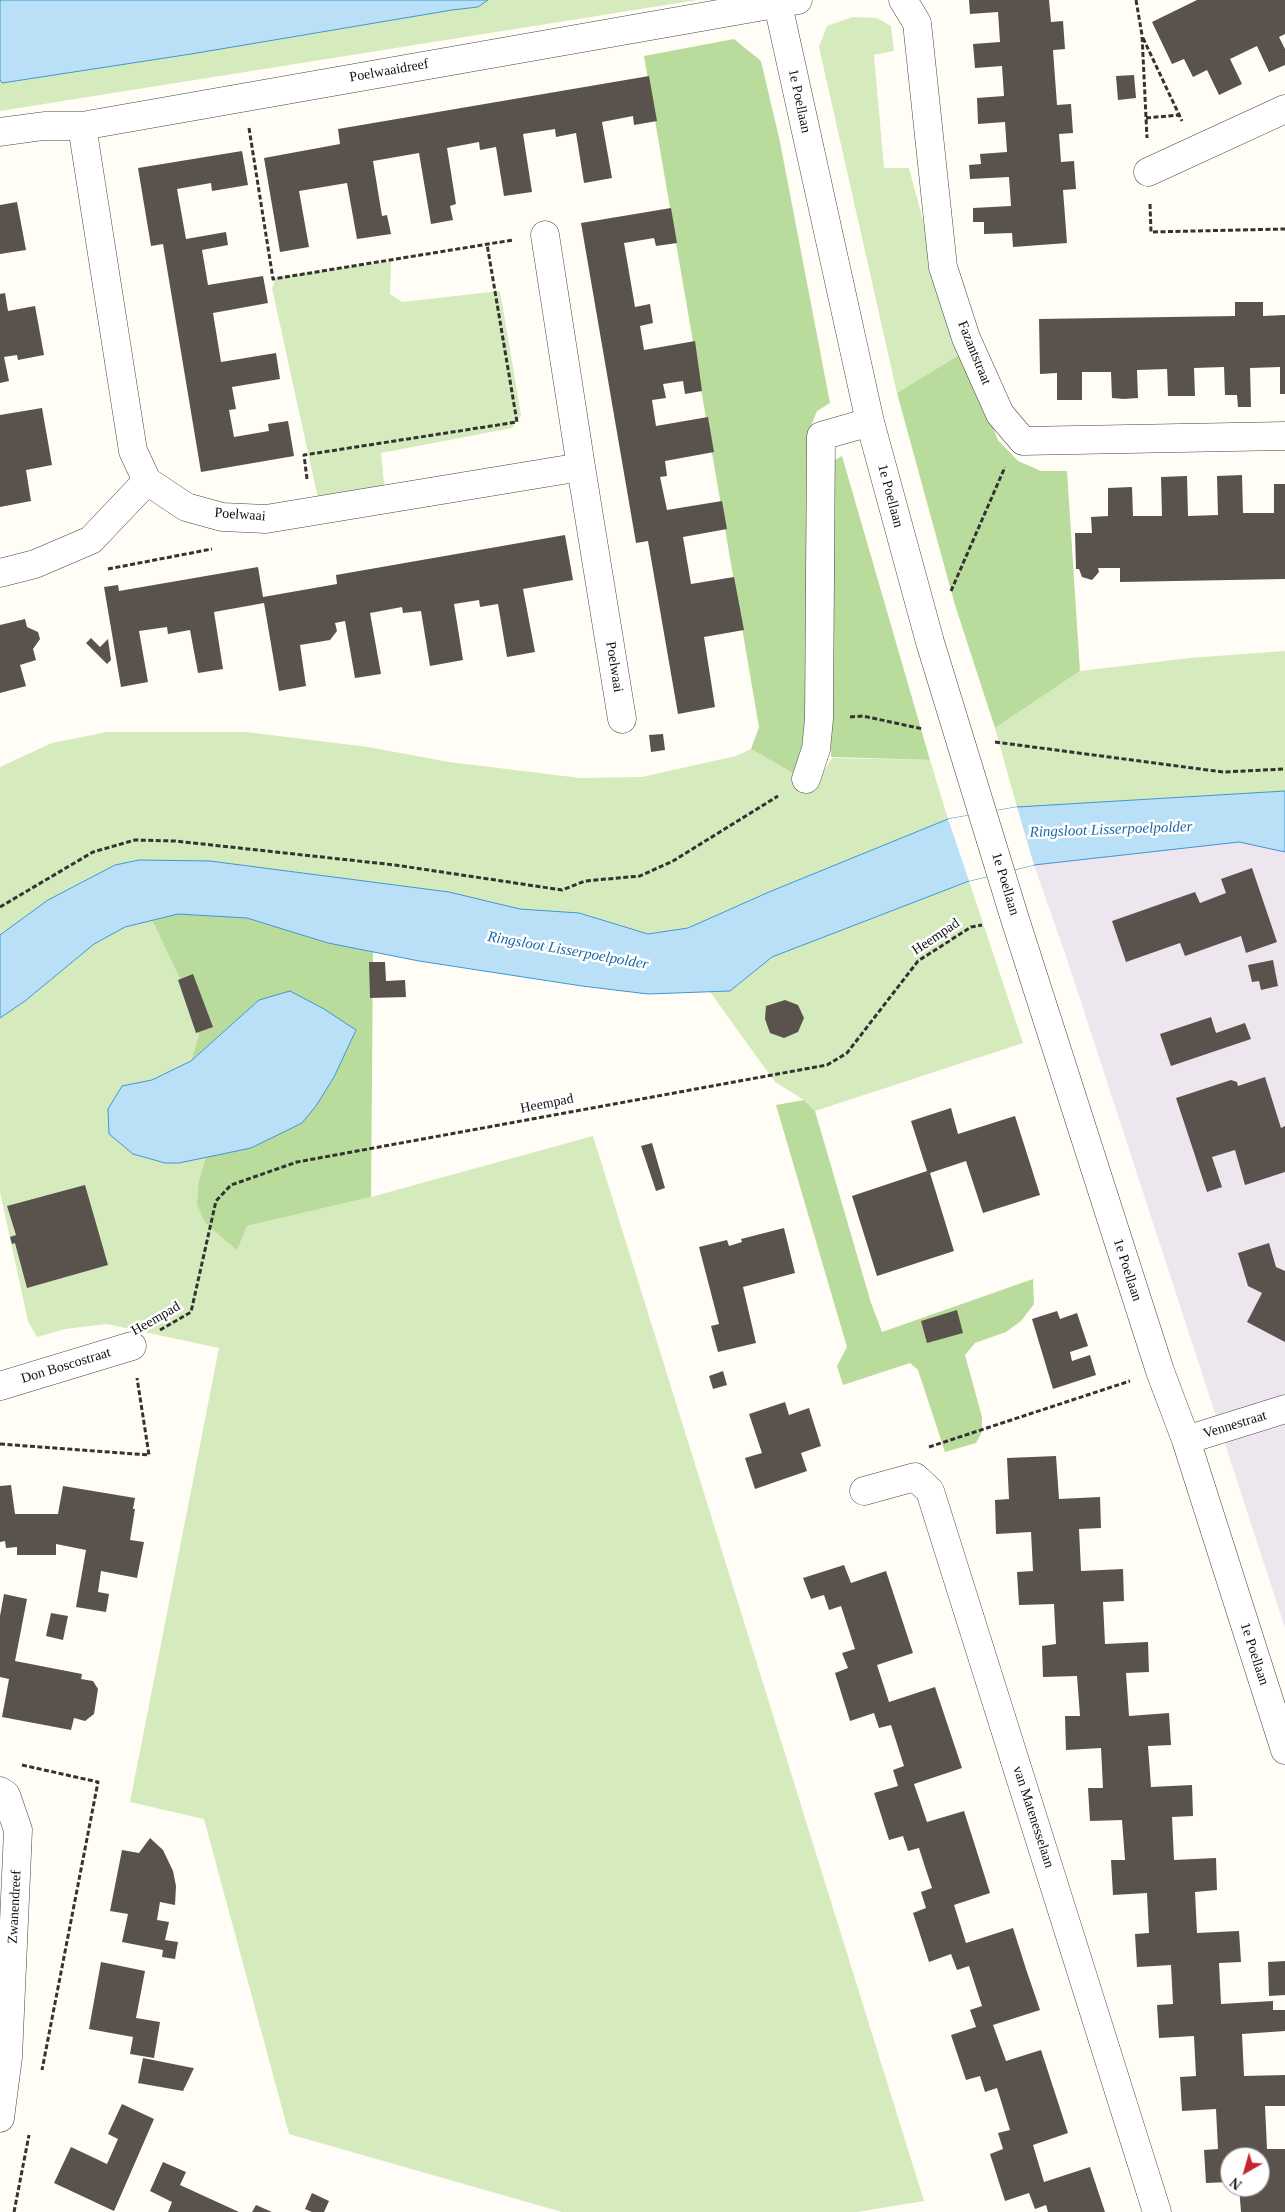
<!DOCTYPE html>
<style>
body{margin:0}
#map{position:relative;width:1285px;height:2212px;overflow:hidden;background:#fffdf5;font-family:"Times New Roman",serif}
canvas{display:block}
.north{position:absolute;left:1220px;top:2147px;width:50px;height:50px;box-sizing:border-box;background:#fff;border:1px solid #a0a0a0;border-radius:50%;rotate:218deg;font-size:14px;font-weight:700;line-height:20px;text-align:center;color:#111}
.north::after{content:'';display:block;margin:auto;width:18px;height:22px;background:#c4262e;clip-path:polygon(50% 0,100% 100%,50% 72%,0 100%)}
</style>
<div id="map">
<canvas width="1285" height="2212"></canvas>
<div class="north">N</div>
</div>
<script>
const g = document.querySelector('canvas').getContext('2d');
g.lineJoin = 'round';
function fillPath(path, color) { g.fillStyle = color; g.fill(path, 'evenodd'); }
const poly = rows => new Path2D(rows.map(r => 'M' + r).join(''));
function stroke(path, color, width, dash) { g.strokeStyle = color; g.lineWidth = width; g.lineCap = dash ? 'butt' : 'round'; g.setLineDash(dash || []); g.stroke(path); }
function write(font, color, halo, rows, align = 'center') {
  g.font = font + ' "Times New Roman",serif'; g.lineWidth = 5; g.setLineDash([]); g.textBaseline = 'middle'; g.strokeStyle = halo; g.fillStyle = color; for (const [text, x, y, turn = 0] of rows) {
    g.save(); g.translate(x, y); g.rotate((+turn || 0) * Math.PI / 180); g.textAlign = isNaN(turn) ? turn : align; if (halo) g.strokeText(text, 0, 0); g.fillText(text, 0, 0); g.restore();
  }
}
const industrial = poly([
 [1285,840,1285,1628,1068,962,1034,865,1036,842]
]);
const green = poly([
 [488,0,697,0,0,111,0,80,2,83,191,54,452,10,478,7],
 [853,17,877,18,891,26,894,51,874,55,884,168,909,168,943,296,962,353,897,393,819,47,827,26],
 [391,261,390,294,402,302,500,291,521,415,512,428,381,453,385,493,319,503,272,288,276,278],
 [1285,651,1285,791,1017,807,995,728,1080,671,1190,658],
 [107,732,246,732,368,747,449,762,580,778,642,777,736,756,751,749,796,775,817,783,832,758,930,760,948,819,769,892,688,928,647,934,579,913,520,909,449,892,210,861,139,860,115,865,48,900,0,935,0,767,52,743],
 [969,881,1023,1043,815,1111,804,1100,775,1082,710,992,730,991,772,957],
 [152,920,191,1002,199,1035,191,1061,152,1080,122,1086,133,1154,165,1163,179,1163,206,1157,199,1180,205,1223,237,1249,247,1226,371,1197,593,1136,924,2201,857,2212,562,2212,289,2134,204,1819,130,1802,219,1348,107,1324,65,1329,37,1337,28,1321,0,1192,0,1018,25,1001,94,944,125,927]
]);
const forest = poly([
 [734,39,761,61,780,142,830,403,817,411,810,428,806,748,796,775,751,749,759,727,644,56],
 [962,353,998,440,1018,461,1041,471,1067,471,1080,671,995,728,955,605,897,393],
 [842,456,930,760,831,757,832,462],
 [178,914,247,918,328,943,373,952,371,1197,247,1226,237,1250,205,1223,197,1204,199,1180,206,1157,251,1148,302,1123,316,1106,334,1077,356,1030,259,1000,191,1061,199,1035,191,1002,152,920],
 [804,1100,815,1111,871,1303,882,1332,1033,1279,1034,1304,1021,1321,1006,1332,975,1343,965,1355,982,1417,982,1432,976,1443,945,1452,918,1370,910,1363,843,1385,837,1366,847,1347,776,1105]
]);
const water = poly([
 [0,0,488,0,478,7,452,10,191,54,2,83,0,80,0,0],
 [1285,791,1285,852,1239,842,1034,865,1002,873,969,881,772,957,730,991,648,994,582,986,419,961,328,943,247,918,178,914,125,927,94,944,25,1001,0,1018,0,935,48,900,115,865,139,860,210,861,449,892,520,909,579,913,648,934,688,928,769,892,948,819,1017,807,1285,791],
 [290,991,324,1009,356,1030,334,1077,316,1106,302,1123,251,1148,179,1163,165,1163,133,1154,109,1134,108,1109,122,1086,152,1080,191,1061,259,1000,290,991]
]);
const pier = poly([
 [1017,807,1034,865,969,881,948,819]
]);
const building = poly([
 [969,0,1049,0,1051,22,1063,21,1065,49,1053,50,1057,105,1071,104,1073,133,1059,134,1061,162,1074,161,1076,189,1063,190,1067,243,1013,247,1012,233,984,234,984,222,973,222,973,208,1011,206,1009,177,970,179,969,165,981,164,980,154,1007,152,1005,122,978,124,977,98,1004,96,1002,66,975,68,973,44,1000,42,998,12,970,14],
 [1197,0,1285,0,1285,34,1279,37,1285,49,1285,65,1269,72,1257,46,1230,59,1242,84,1219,95,1207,70,1193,77,1184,59,1172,64,1152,22],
 [1134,75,1136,98,1118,100,1116,76],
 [649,76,657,121,634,125,633,116,602,122,612,178,584,183,576,133,556,137,555,129,523,134,532,192,504,196,496,147,480,150,479,142,447,148,456,204,450,206,453,220,431,224,419,153,373,161,382,216,387,215,391,234,357,239,347,183,299,191,309,247,280,252,264,158,340,144,338,129],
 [242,151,248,185,212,191,211,183,177,189,186,239,226,232,228,245,202,250,208,285,263,276,268,303,213,313,221,362,276,353,280,379,232,387,236,409,229,410,234,437,269,431,268,424,288,421,294,456,201,472,163,244,151,246,138,168],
 [17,202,26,250,0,254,0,205],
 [671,208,677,243,656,246,654,238,624,243,635,307,650,304,653,323,640,326,644,350,695,341,702,391,685,394,683,381,663,384,666,398,652,400,656,426,708,417,714,452,665,461,667,476,660,477,667,510,722,501,727,529,683,537,691,584,734,577,744,630,704,637,715,707,678,714,648,541,636,543,581,223],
 [5,293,8,311,35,306,44,355,18,360,17,355,4,357,9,381,0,383,0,294],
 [1235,302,1263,302,1263,316,1285,315,1285,394,1280,394,1280,367,1250,368,1251,407,1238,407,1237,395,1225,395,1224,367,1194,368,1195,396,1168,396,1167,369,1137,370,1138,398,1124,399,1112,398,1111,372,1082,372,1082,400,1057,400,1057,373,1040,374,1039,319,1235,316],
 [42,408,52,465,26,470,31,501,0,507,0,415],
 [1242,475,1243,513,1274,513,1274,484,1285,484,1285,579,1120,582,1120,568,1098,568,1099,572,1092,580,1082,577,1079,569,1076,569,1075,533,1092,533,1091,517,1108,516,1108,488,1132,487,1133,516,1162,516,1161,477,1187,476,1188,516,1218,515,1217,476],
 [565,535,573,580,523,589,535,652,507,657,498,604,480,607,479,600,454,604,463,660,430,666,421,611,403,613,402,607,370,613,381,674,355,678,345,621,335,623,337,631,330,640,300,645,306,686,279,691,264,603,214,612,223,669,198,673,190,630,168,634,167,627,139,631,148,682,121,687,104,587,118,585,119,591,258,567,263,597,337,584,336,575],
 [25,619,27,627,38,632,40,639,33,649,36,660,20,665,26,686,0,693,0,625],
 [91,638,100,647,108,639,111,660,107,664,86,643],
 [663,734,665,750,651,752,649,735],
 [1252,868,1277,942,1246,953,1241,936,1185,956,1180,943,1126,962,1112,921,1195,892,1200,903,1226,893,1221,879],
 [1273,960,1278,986,1261,990,1259,981,1252,982,1248,965],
 [369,962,385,962,386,981,405,980,406,997,370,998],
 [193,974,213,1027,196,1033,178,980],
 [785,1000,798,1005,804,1018,798,1032,784,1038,770,1033,765,1019,766,1006],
 [1211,1017,1216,1033,1245,1023,1251,1039,1171,1066,1160,1034],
 [1265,1077,1281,1128,1285,1126,1285,1172,1245,1185,1235,1150,1212,1157,1222,1187,1207,1192,1176,1098,1231,1080,1237,1082,1238,1086],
 [951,1108,958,1134,1015,1116,1040,1195,983,1213,966,1161,930,1173,954,1251,877,1276,852,1196,927,1171,911,1121],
 [652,1143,665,1188,656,1191,641,1146],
 [85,1185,108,1265,27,1288,15,1243,12,1244,10,1237,16,1235,7,1206],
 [784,1228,795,1273,743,1287,756,1343,718,1352,711,1326,719,1324,699,1247,727,1240,729,1246,742,1242,741,1239],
 [1269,1243,1276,1267,1285,1271,1285,1342,1247,1322,1262,1293,1248,1286,1238,1253],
 [957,1310,963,1333,927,1343,921,1321],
 [1057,1311,1060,1319,1077,1313,1088,1346,1070,1352,1072,1361,1090,1355,1096,1375,1053,1389,1032,1319],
 [723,1371,727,1385,713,1389,709,1376],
 [785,1402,789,1415,809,1408,821,1446,801,1453,807,1471,755,1489,745,1458,762,1453,749,1414],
 [1056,1456,1059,1499,1100,1497,1101,1528,1079,1529,1081,1571,1123,1569,1124,1601,1103,1602,1105,1644,1148,1642,1149,1672,1126,1673,1129,1716,1169,1713,1171,1745,1148,1746,1151,1787,1192,1785,1193,1816,1172,1817,1174,1860,1216,1858,1217,1890,1195,1892,1197,1933,1239,1931,1241,1962,1219,1963,1221,2004,1273,2001,1273,2010,1285,2010,1285,2031,1242,2034,1244,2076,1285,2075,1285,2106,1265,2106,1267,2149,1285,2149,1285,2212,1241,2212,1239,2187,1260,2187,1260,2157,1230,2157,1230,2182,1206,2183,1204,2150,1218,2149,1216,2109,1182,2111,1180,2077,1196,2076,1194,2036,1159,2038,1157,2005,1173,2004,1171,1965,1137,1967,1135,1934,1149,1933,1147,1893,1113,1895,1111,1860,1125,1860,1122,1820,1090,1821,1088,1788,1103,1788,1101,1748,1066,1750,1065,1716,1080,1716,1077,1676,1043,1677,1042,1646,1056,1644,1054,1604,1019,1605,1017,1572,1033,1571,1031,1532,996,1534,995,1500,1009,1499,1007,1458],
 [11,1485,15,1514,58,1514,63,1486,135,1498,133,1509,135,1509,130,1540,144,1542,137,1578,101,1571,98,1592,109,1594,106,1612,76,1607,86,1550,56,1544,56,1555,17,1555,17,1547,6,1548,5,1541,0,1542,0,1486],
 [844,1565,851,1583,886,1571,913,1653,877,1665,889,1702,935,1687,962,1768,914,1784,927,1822,964,1811,990,1893,954,1905,966,1943,1013,1928,1026,1969,1040,2010,993,2025,1006,2061,1041,2050,1068,2133,1033,2145,1044,2182,1090,2167,1105,2212,1048,2212,1046,2205,1035,2209,1029,2193,1005,2201,990,2154,1003,2149,998,2133,1010,2130,997,2088,985,2092,980,2076,966,2080,951,2035,976,2027,970,2010,982,2006,969,1966,957,1970,951,1954,929,1962,913,1913,926,1908,921,1892,932,1888,925,1867,919,1848,908,1851,903,1836,889,1840,874,1793,898,1786,893,1770,904,1766,891,1725,879,1728,874,1713,850,1721,835,1673,848,1668,842,1653,855,1649,841,1606,829,1610,824,1595,811,1599,803,1578],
 [4,1594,27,1599,15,1661,82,1674,81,1679,93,1681,98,1689,94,1714,85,1721,74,1718,71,1730,2,1717,9,1679,0,1677,0,1616],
 [51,1613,68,1616,63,1640,46,1636],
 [150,1838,163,1850,173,1871,176,1886,175,1905,160,1902,157,1920,169,1922,165,1940,178,1942,175,1959,162,1957,163,1950,122,1942,128,1914,110,1911,122,1850,139,1853],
 [1285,1961,1285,1995,1269,1996,1268,1962],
 [101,1962,145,1971,136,2018,160,2022,154,2058,130,2054,133,2037,89,2029],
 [143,2058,193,2068,194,2068,183,2091,138,2083],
 [122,2104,154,2119,114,2211,54,2183,71,2147,107,2164,118,2139,108,2134],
 [163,2162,186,2172,180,2185,239,2212,168,2212,172,2202,150,2191],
 [312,2193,329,2201,324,2212,312,2212,305,2209],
 [256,2205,272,2212,252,2212]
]);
const path = poly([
 [1136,0,1142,35,1147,138],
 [1143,38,1182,121],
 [1146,118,1179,115],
 [249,128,273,279,513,240],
 [1150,204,1151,232,1285,229],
 [307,479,304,455,517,422,487,244],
 [108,569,212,549],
 [951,591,1005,467],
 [850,717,863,716,923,729],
 [995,742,1223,772,1285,769],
 [0,907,93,852,135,840,175,841,395,865,562,890,585,881,640,876,673,861,778,796],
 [160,1330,191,1312,216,1201,231,1185,297,1162,827,1065,847,1053,918,961,971,927,982,925],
 [0,1444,149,1455,137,1378],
 [929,1447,1130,1381],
 [22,1765,98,1782,42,2070],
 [14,2212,29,2135]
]);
const minor = poly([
 [777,0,870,422,930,642,1014,916,1160,1371,1186,1440,1285,1750],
 [903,0,917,23,943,267,966,338,1000,414,1023,441,1285,436],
 [82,126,133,451,147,481,186,507,222,517,266,519,581,467],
 [0,132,44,126,82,126,798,0],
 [1148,172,1285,109],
 [545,235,581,467,622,719],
 [0,573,35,564,91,540,147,481],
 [806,779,816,749,819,719,821,436,870,422],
 [0,1386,132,1346],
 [1186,1440,1285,1409],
 [864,1491,915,1477,930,1491,1157,2212],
 [0,1791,6,1795,18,1830,8,2057,0,2118]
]);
const streetNames = [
 ["Poelwaaidreef",389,71,-10],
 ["1e Poellaan",799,101,78],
 ["Fazantstraat",974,353,68],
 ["1e Poellaan",890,496,75],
 ["Poelwaai",240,515,4],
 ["Poelwaai",614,667,81],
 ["1e Poellaan",1005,884,73],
 ["Heempad",936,937,-34],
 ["Heempad",547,1104,-11],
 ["1e Poellaan",1127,1270,72],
 ["Heempad",156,1319,-30],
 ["Don Boscostraat",66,1366,-17],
 ["Vennestraat",1235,1425,-17],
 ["1e Poellaan",1254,1654,72],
 ["van Matenesselaan",1033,1817,72],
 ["Zwanendreef",15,1907,-87]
];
const waterNames = [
 ["Ringsloot Lisserpoelpolder",1111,830,-2],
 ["Ringsloot Lisserpoelpolder",568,951,10]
];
fillPath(industrial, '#eee6ef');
fillPath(green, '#d5ebbd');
fillPath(forest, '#b9dc9c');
fillPath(water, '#b9e0f7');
stroke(water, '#3f96cf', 1);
fillPath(pier, '#fffdf5');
fillPath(building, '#5a524d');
stroke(minor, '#444', 29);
stroke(path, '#333', 3, [5, 2.5]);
stroke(minor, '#fff', 28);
write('14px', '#111', '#fff', streetNames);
write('italic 15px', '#1768a6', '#fff', waterNames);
</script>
